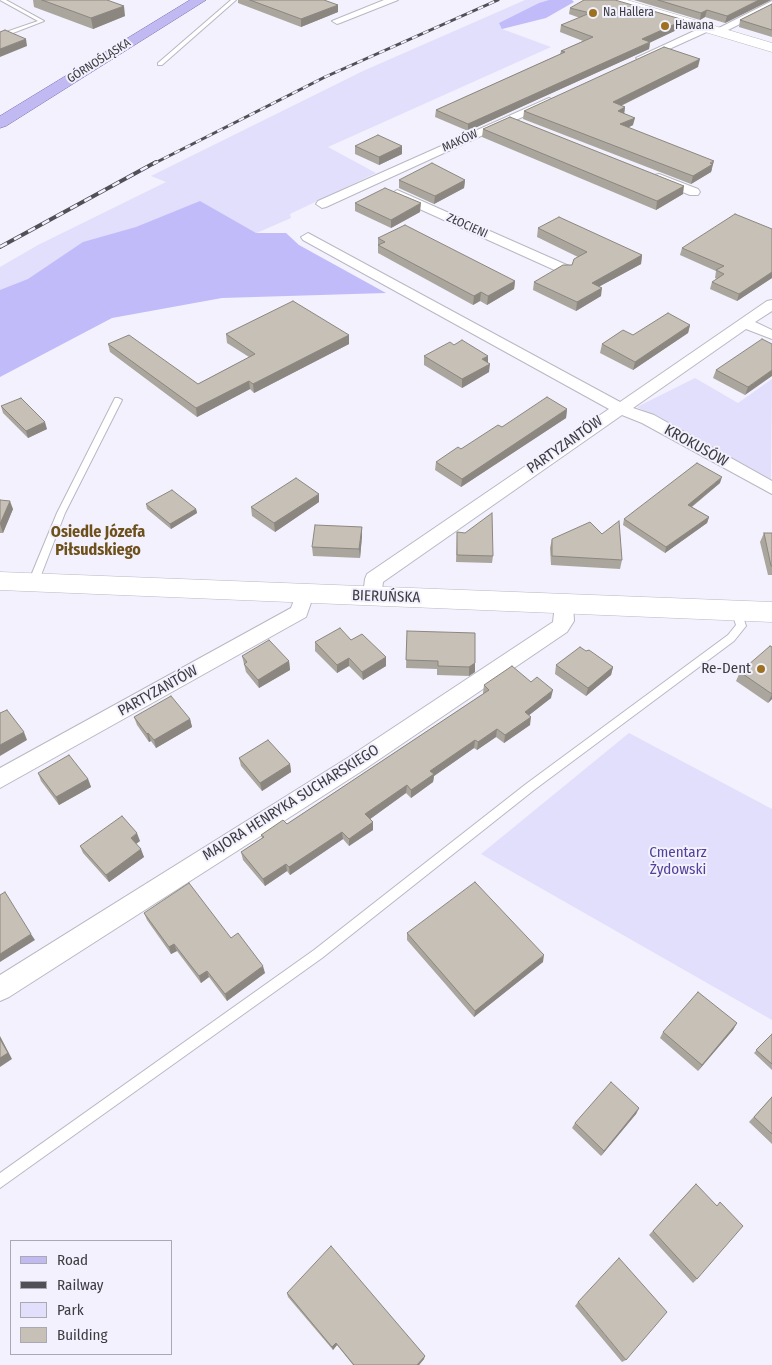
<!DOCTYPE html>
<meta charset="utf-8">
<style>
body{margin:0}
#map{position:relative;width:772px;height:1365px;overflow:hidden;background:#f2f1fd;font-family:"Fira Sans Condensed",sans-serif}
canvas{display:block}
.legend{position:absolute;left:10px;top:1240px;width:162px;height:115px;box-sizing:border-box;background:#f2f1fd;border:1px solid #aaa9b2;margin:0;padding:6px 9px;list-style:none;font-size:15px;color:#3d3c41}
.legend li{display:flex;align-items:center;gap:10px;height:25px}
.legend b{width:25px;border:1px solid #aaa9b2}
</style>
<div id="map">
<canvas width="772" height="1365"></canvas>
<ul class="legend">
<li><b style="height:6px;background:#c1b9f2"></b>Road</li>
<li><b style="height:6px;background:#515056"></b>Railway</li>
<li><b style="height:14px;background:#e1dffc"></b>Park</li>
<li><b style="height:14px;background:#c6c0b6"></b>Building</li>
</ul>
</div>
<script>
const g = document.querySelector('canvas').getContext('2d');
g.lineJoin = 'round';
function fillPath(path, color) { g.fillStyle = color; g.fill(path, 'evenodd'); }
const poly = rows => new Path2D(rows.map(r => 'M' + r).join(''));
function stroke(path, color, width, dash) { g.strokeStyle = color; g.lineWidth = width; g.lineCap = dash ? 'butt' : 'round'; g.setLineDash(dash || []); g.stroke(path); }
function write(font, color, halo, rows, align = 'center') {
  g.font = font + ' "Fira Sans Condensed",sans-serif'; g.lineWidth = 4; g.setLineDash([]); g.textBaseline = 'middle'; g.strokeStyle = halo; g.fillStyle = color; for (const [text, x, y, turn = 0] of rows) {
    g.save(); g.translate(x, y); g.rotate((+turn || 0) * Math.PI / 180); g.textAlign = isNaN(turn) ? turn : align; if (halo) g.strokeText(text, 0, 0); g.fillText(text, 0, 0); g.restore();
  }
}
const green = poly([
 [525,0,564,0,502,29,551,47,328,147,376,173,290,214,291,218,0,345,0,267,38,245,166,182,151,176,363,71],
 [695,378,738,403,772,379,771,479,637,407],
 [629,733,772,809,772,1020,481,854]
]);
const forest = poly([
 [549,0,572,0,574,2,546,18,502,29,499,23,539,3],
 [200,201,256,233,286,233,299,245,386,293,222,298,112,318,0,377,0,290,28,279,83,242,136,227]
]);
const lane = poly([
 [0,0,6,0,44,21,0,38,0,34,38,21,0,0],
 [231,0,236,0,162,65,158,65,158,63,231,0],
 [115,398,118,398,122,400,65,513,38,583,36,585,30,585,28,583,57,513,115,398],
 [736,607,741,610,746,626,734,641,534,790,322,958,0,1188,0,1173,314,950,526,784,728,635,736,625,731,610,736,607]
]);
const street = poly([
 [384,0,398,0,340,23,337,24,332,21,384,0],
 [772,1,772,8,722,33,718,34,713,31,772,1],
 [707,25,711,26,711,30,645,60,641,61,636,58,707,25],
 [549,98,555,101,553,103,326,207,322,208,316,204,318,201,549,98],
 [659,174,698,189,700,192,698,195,690,195,655,181,653,178,655,175,659,174],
 [397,190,569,266,571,269,569,272,559,272,393,197,391,194,397,190],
 [308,233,620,402,767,301,772,300,772,311,755,322,772,330,772,339,746,329,633,408,654,415,772,481,772,494,642,423,622,415,383,582,381,596,379,601,372,603,365,601,363,596,365,579,367,574,609,409,303,240,301,237,308,233],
 [305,587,312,589,314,594,306,617,0,788,0,768,291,608,298,589,305,587],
 [564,597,571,599,573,604,574,621,567,632,365,769,9,997,0,1001,0,975,349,757,553,622,555,604,557,599,564,597]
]);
const secondary = poly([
 [606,0,627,0,772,43,772,52,608,3,606,0],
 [0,572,772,602,772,622,0,590,0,572]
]);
const primary = poly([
 [190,0,206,0,6,126,0,128,0,116,190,0]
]);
const railFar1 = poly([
 [153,164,325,77,498,0]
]);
const rail = poly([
 [0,247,156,162]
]);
const wall = poly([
 [33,0,107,0,125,16,93,29,34,7],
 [238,0,324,0,338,12,301,27,238,3],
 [634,0,771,0,725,23,705,17,700,20],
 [772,4,772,37,739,27,740,20],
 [570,8,683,27,650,42,649,49,468,131,435,117,436,110,560,54,561,51,583,41,560,32,561,25,580,18,569,14],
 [698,67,621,106,625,107,624,113,633,125,628,128,712,169,711,172,691,184,523,119,524,111],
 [483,129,683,194,656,210,482,137],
 [355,146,402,146,402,154,379,165,355,154],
 [399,180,465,180,464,188,434,204,399,188],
 [355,203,420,212,391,228,355,211],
 [538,228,642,255,641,264,600,286,601,296,576,311,533,290,534,282,572,265,578,257,537,237],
 [772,229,772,278,737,301,710,289,712,282,717,279,715,278,716,271,680,255,682,248],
 [378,238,515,281,514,289,487,305,480,301,473,305,378,253],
 [690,325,688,333,633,370,600,353,602,344,633,335],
 [226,334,349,335,349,344,254,393,250,389,197,417,110,352,108,344,198,384,249,357,227,343],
 [772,344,745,395,713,378,716,370],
 [424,356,488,363,489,372,462,388,424,365],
 [1,406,47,429,28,438,3,413],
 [567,409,566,418,461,487,435,470,436,462,502,427],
 [720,483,692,507,709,517,707,523,665,553,623,525,624,519],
 [0,500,13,509,3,533,0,533],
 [319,502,275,532,252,516,251,507],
 [146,504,196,509,197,513,171,529,147,509],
 [362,527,362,536,360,558,313,556,312,547],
 [457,532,493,556,492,563,456,562],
 [764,533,772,533,772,575,768,575,760,542],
 [552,539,622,560,620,569,551,565,550,548],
 [407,631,475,663,475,672,469,676,437,675,437,669,406,668],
 [351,640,386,666,363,680,349,666,337,673,315,651,315,642],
 [772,647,772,699,768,703,736,681,740,672],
 [586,651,613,667,611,675,586,696,555,674,556,665],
 [242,656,289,661,290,670,259,688,246,672],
 [484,685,551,698,529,715,530,725,504,743,496,737,477,750,474,748,434,776,433,782,411,798,406,793,370,819,373,822,373,830,349,846,343,839,290,875,287,871,265,886,243,860,241,852,262,838,261,835,287,824,483,694,483,693],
 [134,717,190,719,192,727,156,748,151,741,149,742,137,725],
 [239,758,290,764,291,772,262,791,241,766],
 [38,773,88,779,91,787,59,805,41,781],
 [140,841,136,844,144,857,109,882,83,853,80,846],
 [144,913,231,938,265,973,227,1001,209,977,201,983,177,951,171,954,147,920],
 [407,933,543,962,474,1017,407,940],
 [737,1023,733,1030,698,1071,660,1038,663,1032],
 [772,1034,772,1070,754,1053],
 [772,1097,772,1144,749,1122],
 [639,1108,636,1114,601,1156,572,1128,575,1123],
 [696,1184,697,1279,693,1283,649,1235],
 [287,1293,424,1359,419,1365,353,1365,337,1345,333,1350,288,1297],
 [578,1302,626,1360,622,1362,575,1306]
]);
const shadedWall = poly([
 [759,0,771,0,725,23,727,16],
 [338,5,338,12,301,27,301,19],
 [124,6,125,16,93,29,91,18],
 [707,10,705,17,700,20,701,13],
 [684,20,683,27,643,46,650,42,649,49,468,131,468,124,642,39],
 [26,39,27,46,0,57,0,49],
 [700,59,698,67,612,110,613,102],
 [625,107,624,115,618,111],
 [635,118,633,125,618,132,620,124],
 [402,146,402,154,379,165,379,157],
 [714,161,711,172,691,184,693,176],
 [465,180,464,188,434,204,435,196],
 [684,186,683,194,656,210,657,201],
 [421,203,420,212,391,228,391,220],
 [642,255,641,264,591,291,592,283],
 [772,272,772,278,737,301,739,294],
 [515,281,514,289,487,305,488,296],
 [602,288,601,296,576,311,577,302],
 [481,292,480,301,473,305,474,296],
 [690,325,688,333,633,370,635,362],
 [349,335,349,344,254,393,253,384],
 [488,356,488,364,482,359],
 [490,364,489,372,462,388,462,379],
 [772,370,772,376,745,395,748,387],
 [249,381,250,389,197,417,196,408],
 [567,409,566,418,461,487,462,479],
 [45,422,47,429,28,438,26,431],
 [722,477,720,483,686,511,688,505],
 [319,494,319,502,275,532,274,523],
 [10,501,13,509,3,533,0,524],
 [196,509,197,513,171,529,170,524],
 [709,517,707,523,665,553,666,547],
 [362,527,362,536,360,558,359,549],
 [386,657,386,666,363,680,362,672],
 [349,658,349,666,337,673,337,665],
 [289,661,290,670,259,688,258,680],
 [475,663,475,672,469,676,469,667],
 [613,667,611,675,586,696,588,688],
 [553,690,551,698,523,720,525,712],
 [772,694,772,699,768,703],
 [531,717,530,725,504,743,505,735],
 [190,719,192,727,156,748,154,740],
 [497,729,496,737,477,750,478,742],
 [24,732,27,740,0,756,0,745],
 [148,733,151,741,149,742,147,734],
 [475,740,474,748,434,776,433,782,411,798,411,790,430,771],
 [290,764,291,772,262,791,260,783],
 [88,779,91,787,59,805,56,797],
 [407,785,406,793,366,822,365,814],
 [373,822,373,830,349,846,349,839],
 [342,832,343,839,290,875,289,867],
 [137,833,140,841,133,846,131,838],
 [141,849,144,857,109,882,106,875],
 [286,864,287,871,265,886,263,879],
 [31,934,35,940,0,962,0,954],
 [174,944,177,951,171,954,169,947],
 [544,955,543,962,474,1017,475,1011],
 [263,966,265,973,227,1001,225,994],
 [207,971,209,977,201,983,199,976],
 [737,1023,733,1030,698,1071,702,1065],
 [0,1036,12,1059,0,1067],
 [639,1108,636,1114,601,1156,604,1151],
 [336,1343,337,1345,333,1350,332,1347],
 [425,1356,424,1359,419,1365,417,1365]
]);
const building = poly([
 [42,0,107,0,124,6,91,18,42,0],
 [250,0,324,0,338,5,301,19,250,0],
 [584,0,615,0,684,20,642,39,650,42,468,124,436,110,565,52,561,51,593,37,561,25,590,13,570,8,584,0],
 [658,0,759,0,727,16,707,10,701,13,658,0],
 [772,4,772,30,740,20,772,4],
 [5,30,26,39,0,49,0,32,5,30],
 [664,47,700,59,613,102,625,107,618,111,635,118,620,124,714,161,710,163,713,164,693,176,524,111,664,47],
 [510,117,684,186,657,201,483,129,510,117],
 [378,135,402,146,379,157,355,146,378,135],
 [432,163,465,180,435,196,399,180,432,163],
 [385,188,421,203,391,220,355,203,385,188],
 [735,214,772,229,772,272,739,294,712,282,724,274,716,270,724,266,682,248,735,214],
 [559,217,642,255,592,283,602,288,577,302,534,282,563,265,572,265,574,259,587,252,538,228,559,217],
 [405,225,515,281,488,296,481,292,474,296,378,245,385,242,378,238,405,225],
 [293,301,349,335,253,384,249,381,196,408,108,344,129,335,198,384,255,354,226,334,293,301],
 [668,313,690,325,635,362,602,344,623,330,633,335,668,313],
 [762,339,772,344,772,370,748,387,716,370,762,339],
 [462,340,488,356,482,359,490,364,462,379,424,356,450,342,454,345,462,340],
 [547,397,567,409,462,479,436,462,458,447,461,449,498,425,502,427,547,397],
 [21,398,45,422,26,431,1,406,21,398],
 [697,463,722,477,688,505,709,517,666,547,624,519,697,463],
 [296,478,319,494,274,523,251,507,296,478],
 [172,490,196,509,170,524,146,504,172,490],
 [0,500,10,501,0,524,0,500],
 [492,513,493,556,457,555,457,532,465,533,492,513],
 [619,521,622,560,552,556,552,539,590,522,602,534,619,521],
 [315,525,362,527,359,549,312,547,315,525],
 [764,533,772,533,772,566,771,566,764,533],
 [340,628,351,640,362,634,386,657,362,672,349,658,337,665,315,642,340,628],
 [407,631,475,633,475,663,469,667,438,666,438,661,406,660,407,631],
 [269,640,289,661,258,680,244,664,247,662,242,656,269,640],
 [770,646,772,647,772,694,740,672,770,646],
 [580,647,586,651,589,650,613,667,588,688,556,665,580,647],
 [512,666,531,682,537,677,553,690,525,712,531,717,505,735,497,729,478,742,475,740,430,771,434,774,411,790,407,785,365,814,373,822,349,839,342,832,289,867,286,864,263,879,241,852,264,837,261,835,283,820,287,824,489,690,484,685,512,666],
 [171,696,190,719,154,740,148,733,147,734,134,717,171,696],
 [7,710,24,732,0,745,0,713,7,710],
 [268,740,290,764,260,783,239,758,268,740],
 [69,755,88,779,56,797,38,773,69,755],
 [122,816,137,833,131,838,141,849,106,875,80,846,122,816],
 [475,882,544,955,475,1011,407,933,475,882],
 [189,883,231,938,238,933,263,966,225,994,207,971,199,976,174,944,169,947,144,913,189,883],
 [5,892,31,934,0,954,0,895,5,892],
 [698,992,737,1023,702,1065,663,1032,698,992],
 [772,1034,772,1064,756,1050,772,1034],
 [0,1039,8,1053,0,1058,0,1039],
 [611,1082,639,1108,604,1151,575,1123,611,1082],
 [772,1097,772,1134,754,1117,772,1097],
 [696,1184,717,1206,720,1202,743,1226,697,1279,653,1231,696,1184],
 [331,1246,425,1356,417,1365,354,1365,336,1343,332,1347,287,1293,331,1246],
 [619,1258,667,1312,626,1360,578,1302,619,1258]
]);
const markers = [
 [593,13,5,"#9d7120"],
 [665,26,5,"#9d7120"],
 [761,669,5,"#9d7120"]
];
const farPoinames = [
 ["Na Hallera",603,13],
 ["Hawana",675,26]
];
const farStreetnames = [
 ["GÓRNOŚLĄSKA",99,61,-32],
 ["MAKÓW",460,141,-24],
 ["ZŁOCIENI",467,226,24]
];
const streetNames = [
 ["PARTYZANTÓW",565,445,-35],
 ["KROKUSÓW",696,446,29],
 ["BIERUŃSKA",386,597,2],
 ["PARTYZANTÓW",158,691,-29],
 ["MAJORA HENRYKA SUCHARSKIEGO",291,803,-32]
];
const poiNames = [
 ["Re-Dent",751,669]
];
const parkNames = [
 ["Cmentarz",678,853],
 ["Żydowski",678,870]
];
const neighbourhoodNames = [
 ["Osiedle Józefa",98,533],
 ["Piłsudskiego",98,551]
];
fillPath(green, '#e1dffc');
fillPath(forest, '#c1bbfa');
stroke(lane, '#b8b8c3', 2);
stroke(street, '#b8b8c3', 2);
stroke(secondary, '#b8b8c3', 1);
stroke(primary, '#786fae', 1);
fillPath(lane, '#fff');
fillPath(street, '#fff');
fillPath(secondary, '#fff');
fillPath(primary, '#c1b9f2');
stroke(railFar1, '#515056', 3);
stroke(rail, '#515056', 4);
stroke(railFar1, '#f2f1fd', 2, [6]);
stroke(rail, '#f2f1fd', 2.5, [8]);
fillPath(wall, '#aaa59d');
fillPath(shadedWall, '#8b867f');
fillPath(building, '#c6c0b6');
stroke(building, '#8b867f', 1);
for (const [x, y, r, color] of markers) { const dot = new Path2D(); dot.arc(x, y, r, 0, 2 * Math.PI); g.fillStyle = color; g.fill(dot); stroke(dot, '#f2f1fd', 2); }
write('12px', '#3d3c41', '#f2f1fd', farPoinames, 'left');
write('12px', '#3d3c41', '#f2f1fd', farStreetnames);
write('15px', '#3d3c41', '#f2f1fd', streetNames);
write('15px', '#3d3c41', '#f2f1fd', poiNames, 'right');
write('15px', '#524099', '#f2f1fd', parkNames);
write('bold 16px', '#6e501a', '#f2f1fd', neighbourhoodNames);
</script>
